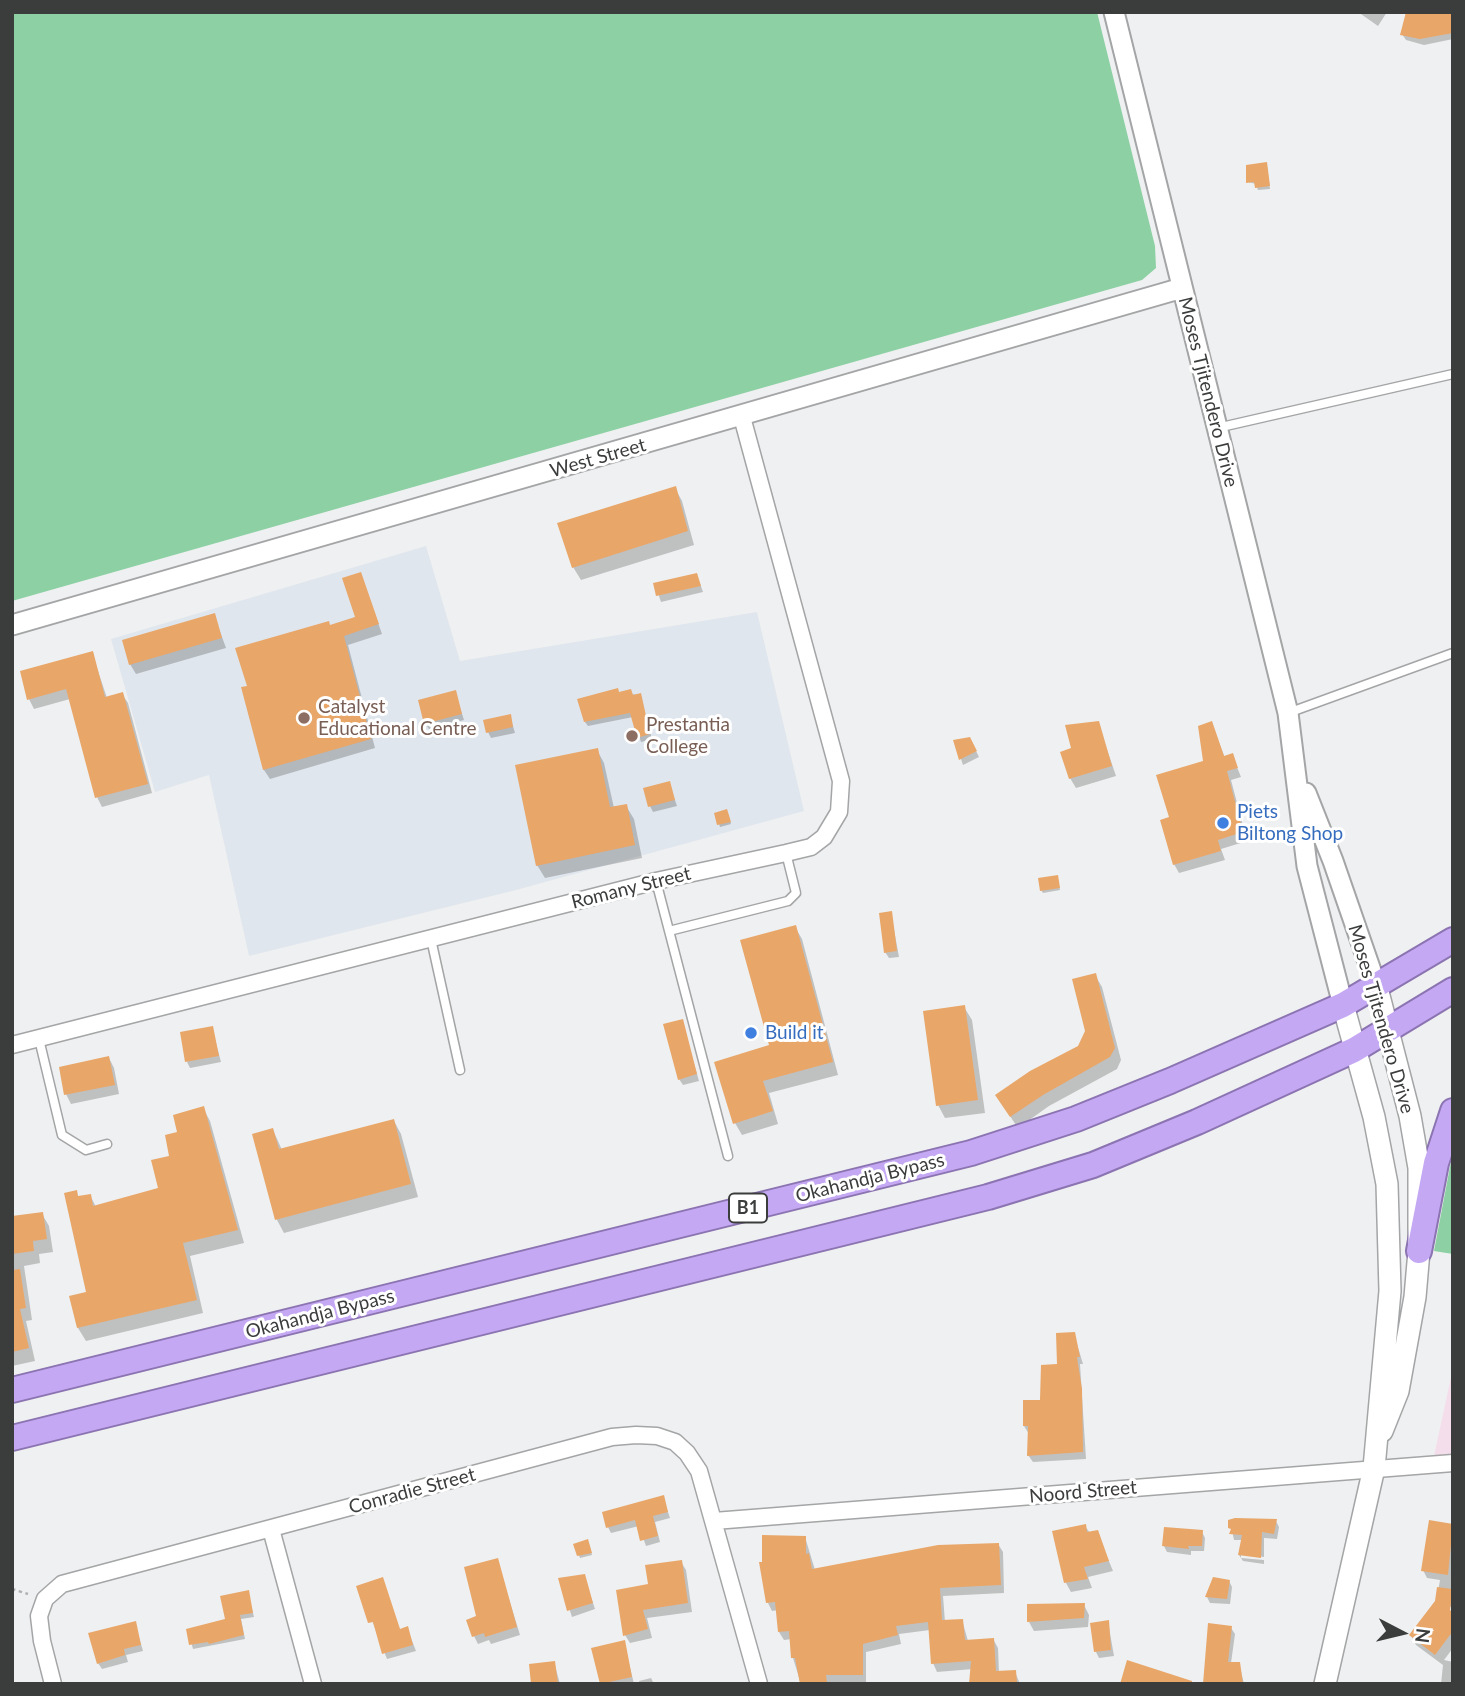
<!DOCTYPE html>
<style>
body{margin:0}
#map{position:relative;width:1465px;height:1696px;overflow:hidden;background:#eff0f1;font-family:Lato,sans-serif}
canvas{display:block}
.frame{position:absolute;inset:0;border:14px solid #3b3c3c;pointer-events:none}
.north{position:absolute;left:1367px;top:1598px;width:70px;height:70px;-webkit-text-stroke:5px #fff;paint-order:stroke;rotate:97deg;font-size:19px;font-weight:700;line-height:28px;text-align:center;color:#3b3c3c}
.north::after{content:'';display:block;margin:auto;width:24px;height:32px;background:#3b3c3c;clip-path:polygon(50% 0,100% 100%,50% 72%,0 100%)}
</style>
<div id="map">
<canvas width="1465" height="1696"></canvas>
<div class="frame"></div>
<div class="north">N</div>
</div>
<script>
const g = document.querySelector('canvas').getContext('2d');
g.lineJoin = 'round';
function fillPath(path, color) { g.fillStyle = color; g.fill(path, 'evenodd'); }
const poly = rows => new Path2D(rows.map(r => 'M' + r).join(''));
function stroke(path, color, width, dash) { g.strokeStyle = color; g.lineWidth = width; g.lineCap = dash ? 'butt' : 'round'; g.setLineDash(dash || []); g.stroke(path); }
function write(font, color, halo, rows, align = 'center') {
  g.font = font + ' Lato,sans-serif'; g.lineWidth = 6; g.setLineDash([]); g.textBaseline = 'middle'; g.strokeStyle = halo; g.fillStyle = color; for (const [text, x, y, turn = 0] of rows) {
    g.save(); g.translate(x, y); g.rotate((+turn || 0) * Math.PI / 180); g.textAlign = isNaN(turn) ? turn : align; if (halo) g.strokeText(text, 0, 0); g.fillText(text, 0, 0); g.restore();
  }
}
const built = poly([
 [426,546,460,661,757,612,804,811,516,890,249,956,209,775,155,792,111,639]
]);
const industrial = poly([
 [1453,1368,1453,1463,1432,1465]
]);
const green = poly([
 [12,12,1097,12,1155,246,1156,268,1142,280,12,601],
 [1453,1151,1453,1254,1434,1251]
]);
const shadow = poly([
 [1358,12,1387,12,1378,26],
 [1453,12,1453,39,1424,45,1406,40,1402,34],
 [1267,166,1270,189,1258,190,1256,184,1248,182],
 [675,488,682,501,694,545,581,580,573,567],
 [361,574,382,634,348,645,375,748,270,779,264,770,243,689,330,626,357,619],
 [697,575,703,592,661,602,655,584],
 [214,615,226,648,136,674,130,664],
 [92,653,107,698,122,694,128,703,152,793,102,807,97,797,70,699,34,709,29,699],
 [455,692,464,720,429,729,425,723],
 [619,693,640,695,652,739,641,742,633,717,588,726,585,722],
 [510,716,515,733,491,738,488,732],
 [1098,723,1116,776,1076,788,1070,778,1073,749],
 [1212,724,1225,758,1232,755,1241,777,1231,780,1247,841,1221,849,1225,860,1179,873,1174,864,1171,819,1205,763],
 [955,741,973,745,979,757,963,765],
 [597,750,604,763,614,808,626,806,634,819,642,858,545,878,537,865],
 [669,783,677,806,653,812,650,806],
 [716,814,728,814,731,824,720,827],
 [1058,879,1060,890,1043,893,1041,890],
 [891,913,899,957,889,958,885,952],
 [795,927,802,939,838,1075,769,1093,778,1124,742,1135,735,1123,771,1046],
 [1095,975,1102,987,1121,1060,1117,1069,1049,1106,1018,1128,1004,1107,1079,1047,1087,1031],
 [964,1007,972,1020,985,1113,945,1118,938,1105],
 [682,1021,699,1081,683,1085,679,1079],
 [212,1028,221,1062,190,1068,187,1062],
 [109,1058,114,1068,119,1094,71,1104,66,1094],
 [203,1108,210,1121,244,1243,190,1256,203,1313,86,1341,78,1328,71,1297,88,1293,76,1192,79,1198,90,1195,96,1207,160,1190,179,1133],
 [394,1121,401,1134,418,1197,284,1233,277,1220,254,1135,273,1130,282,1150],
 [42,1214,49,1226,53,1252,39,1254,40,1263,24,1266,32,1320,26,1321,35,1361,12,1366,12,1218],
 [1074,1334,1083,1364,1080,1364,1086,1459,1033,1462,1028,1455,1029,1434,1024,1426,1041,1401],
 [663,1497,670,1518,655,1522,660,1542,646,1546,639,1526,611,1533,608,1527],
 [1230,1521,1276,1521,1279,1527,1277,1539,1264,1538,1264,1557,1241,1554,1241,1558,1264,1560,1264,1564,1243,1561,1239,1555,1242,1540,1234,1540],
 [1085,1526,1090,1533,1097,1532,1113,1571,1088,1577,1092,1588,1071,1592,1066,1583],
 [1453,1526,1453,1607,1442,1606,1437,1598,1440,1580,1427,1578,1423,1570],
 [1202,1532,1205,1538,1204,1551,1191,1551,1191,1555,1167,1552,1164,1546],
 [805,1537,815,1570,998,1544,1003,1552,1004,1593,943,1596,945,1622,962,1620,968,1641,993,1639,998,1648,999,1673,1015,1672,1020,1684,974,1684,973,1669,937,1672,933,1663,930,1630,899,1634,901,1644,866,1652,866,1684,801,1684,793,1658,792,1639,784,1640,779,1632,778,1610,772,1611,768,1603],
 [589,1544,592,1555,580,1558,575,1545],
 [497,1560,520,1635,491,1644,489,1640,478,1644,474,1636],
 [681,1562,686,1570,692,1612,647,1618,652,1638,630,1643,625,1635,650,1585],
 [584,1576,595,1609,572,1617,560,1580],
 [382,1579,400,1630,407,1628,416,1651,387,1659,359,1587],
 [1214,1579,1229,1581,1232,1587,1230,1604,1210,1603,1207,1597],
 [248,1592,254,1617,241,1619,245,1639,193,1649,188,1630,227,1620],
 [1084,1605,1089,1615,1088,1627,1034,1631,1029,1622],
 [1453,1615,1453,1648,1444,1660,1453,1662,1453,1684,1441,1684,1443,1665,1416,1645,1411,1635],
 [1108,1622,1114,1656,1099,1658,1096,1652],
 [135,1623,143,1651,126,1655,128,1662,102,1669,98,1663],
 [1231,1628,1235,1634,1231,1663,1239,1663,1244,1684,1205,1684],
 [624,1642,634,1684,603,1684,593,1649],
 [554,1662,560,1684,534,1684],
 [651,1678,654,1684,640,1684,639,1681],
 [1085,1682,1086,1684,1035,1684]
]);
const building = poly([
 [1406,12,1453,12,1453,33,1420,39,1400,35],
 [1267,162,1270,186,1255,188,1254,182,1246,183,1246,165],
 [676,486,688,531,572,568,557,523],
 [361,572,379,624,344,636,371,739,263,770,241,687,247,686,235,648,329,621,330,625,355,617,342,578],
 [697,573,701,586,656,596,653,583],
 [215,613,222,638,129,665,122,640],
 [93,651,105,697,123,692,148,784,95,798,66,689,27,700,20,671],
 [618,688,619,692,631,689,633,695,641,693,650,734,637,738,630,713,584,722,577,699],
 [456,690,462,714,424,724,418,700],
 [511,714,513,727,486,733,483,720],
 [1099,721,1112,766,1069,779,1060,752,1071,748,1065,725],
 [1212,721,1224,756,1233,753,1238,768,1227,771,1243,832,1218,840,1221,851,1173,865,1160,820,1169,817,1156,775,1203,761,1198,726],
 [970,737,977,751,959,760,953,740],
 [598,748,610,807,627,804,635,845,536,866,515,765],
 [670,781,675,800,648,807,643,788],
 [727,809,731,822,717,825,714,813],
 [1058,875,1060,888,1040,891,1038,878],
 [892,911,897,951,884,953,879,913],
 [796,925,833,1062,763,1081,773,1111,733,1124,714,1062,769,1045,740,940],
 [1096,973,1115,1048,1110,1057,1043,1095,1010,1117,995,1095,1030,1071,1078,1046,1085,1031,1072,979],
 [965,1005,978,1100,936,1106,923,1011],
 [683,1019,697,1074,678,1080,663,1024],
 [213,1026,219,1056,185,1062,180,1032],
 [109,1056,115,1085,64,1095,59,1067],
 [204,1106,238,1230,183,1243,197,1300,77,1328,69,1296,86,1292,64,1193,77,1190,78,1196,91,1194,93,1206,158,1188,151,1160,169,1156,165,1135,177,1132,173,1115],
 [394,1119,411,1184,275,1220,252,1134,273,1128,279,1149],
 [43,1212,47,1239,33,1241,34,1251,12,1254,12,1216],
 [20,1269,26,1308,20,1309,29,1348,12,1352,12,1270],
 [1075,1332,1080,1357,1077,1357,1082,1389,1083,1452,1027,1456,1028,1426,1023,1426,1023,1400,1040,1400,1041,1365,1057,1364,1056,1333],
 [664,1495,668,1512,653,1516,658,1536,640,1541,635,1520,606,1528,602,1512],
 [1235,1518,1277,1519,1274,1534,1262,1532,1261,1558,1238,1555,1242,1535,1229,1534,1231,1529,1228,1528,1228,1520],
 [1429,1520,1453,1524,1448,1575,1421,1571],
 [1086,1524,1087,1532,1098,1530,1109,1561,1084,1567,1088,1579,1064,1583,1052,1531],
 [1164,1527,1203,1530,1202,1546,1188,1546,1189,1549,1162,1546],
 [762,1535,806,1536,806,1554,809,1553,812,1569,938,1545,999,1543,1001,1585,940,1588,942,1620,963,1619,965,1640,994,1638,996,1671,1016,1670,1017,1684,969,1684,971,1661,931,1664,928,1622,896,1626,898,1635,863,1644,863,1675,826,1675,827,1683,800,1684,795,1658,791,1658,789,1631,778,1632,775,1602,766,1603,759,1562,762,1562],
 [588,1539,592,1553,577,1556,573,1544],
 [498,1558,517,1627,485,1637,484,1633,472,1637,466,1620,476,1616,464,1567],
 [682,1560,688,1603,643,1610,648,1629,623,1636,616,1590,648,1584,645,1565],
 [585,1574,593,1603,567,1611,558,1578],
 [383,1577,400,1629,408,1626,413,1645,382,1654,373,1622,368,1623,356,1586],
 [1213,1577,1230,1580,1227,1599,1205,1597],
 [1437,1587,1453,1589,1450,1610,1453,1613,1453,1631,1435,1655,1409,1635,1435,1601],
 [249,1590,253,1613,240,1615,244,1635,209,1644,208,1642,189,1645,186,1629,225,1619,220,1596],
 [1085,1603,1084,1618,1027,1622,1027,1604],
 [1109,1620,1111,1650,1094,1652,1090,1623],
 [136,1621,141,1645,124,1649,125,1655,97,1664,88,1633],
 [1208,1623,1232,1626,1228,1662,1240,1662,1243,1684,1203,1684],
 [625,1640,632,1677,600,1684,591,1648],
 [1127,1660,1192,1681,1192,1684,1120,1684],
 [555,1661,558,1684,531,1684,529,1664]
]);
const path = poly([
 [12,1589,28,1594]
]);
const service = poly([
 [1217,428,1453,374],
 [1288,713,1453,653],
 [656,881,728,1156],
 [669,931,788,901,796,893,786,853],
 [431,939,460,1070],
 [39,1039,62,1135,86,1150,107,1144]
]);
const minor = poly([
 [12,1045,656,881,786,853,811,847,824,837,839,812,841,781,742,417],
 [714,1521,1453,1463],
 [271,1529,313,1684],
 [53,1684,42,1641,39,1616,45,1599,62,1584,612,1437,636,1435,657,1436,675,1442,687,1453,699,1471,759,1684]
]);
const tertiary = poly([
 [1114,12,1288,713,1307,866,1343,1005],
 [12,625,1182,288],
 [1306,793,1333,861,1377,988]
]);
const secondary = poly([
 [1377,988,1410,1116,1419,1168,1419,1251,1415,1297,1398,1391,1382,1431],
 [1325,1684,1374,1468,1390,1291,1387,1184,1374,1117,1343,1005]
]);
const trunk = poly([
 [1419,1251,1436,1163,1453,1111],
 [12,1390,971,1153,1076,1119,1170,1081,1343,1005,1453,940],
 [12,1438,988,1197,1093,1165,1197,1122,1354,1050,1453,990]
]);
const markers = [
 [304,718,7,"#8d6e63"],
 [632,736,7,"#8d6e63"],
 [1223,823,7,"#3f7fe0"],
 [751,1033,7,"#3f7fe0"]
];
const shields = [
 [748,1208,38]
];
const shieldNames = [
 ["B1",748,1208]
];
const streetNames = [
 ["Moses Tjitendero Drive",1208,392,76],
 ["West Street",598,458,-16],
 ["Romany Street",631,888,-14],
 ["Moses Tjitendero Drive",1381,1019,74],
 ["Okahandja Bypass",870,1178,-14],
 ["Okahandja Bypass",320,1314,-14],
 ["Conradie Street",412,1491,-15],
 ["Noord Street",1083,1492,-5]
];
const educationNames = [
 ["Catalyst",318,707],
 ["Educational Centre",318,729],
 ["Prestantia",646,725],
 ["College",646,747]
];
const shopNames = [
 ["Piets",1237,812],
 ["Biltong Shop",1237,834],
 ["Build it",765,1033]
];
fillPath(built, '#e0e6ed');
fillPath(industrial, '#f5deeb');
fillPath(green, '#8cd0a3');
fillPath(shadow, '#0003');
fillPath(building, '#e8a668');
stroke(service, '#a4a5a6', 11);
stroke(minor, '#a4a5a6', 19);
stroke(tertiary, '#a4a5a6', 23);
stroke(secondary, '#a4a5a6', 24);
stroke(trunk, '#8b74b1', 28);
stroke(path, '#b0b1b1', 2.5, [3.5, 3.5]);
stroke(service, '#fff', 8);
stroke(minor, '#fff', 16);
stroke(tertiary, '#fff', 19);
stroke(secondary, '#fff', 21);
stroke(trunk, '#c4a8f3', 24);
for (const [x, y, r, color] of markers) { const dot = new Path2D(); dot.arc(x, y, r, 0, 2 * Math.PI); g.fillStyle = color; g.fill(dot); stroke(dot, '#fff', 2.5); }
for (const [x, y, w] of shields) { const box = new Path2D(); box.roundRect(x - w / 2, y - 14.5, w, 29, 5); g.fillStyle = '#fff'; g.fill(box); stroke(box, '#3b3c3c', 2); }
write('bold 18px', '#3b3c3c', null, shieldNames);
write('19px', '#3b3c3c', '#fff', streetNames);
write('19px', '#785e54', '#fff', educationNames, 'left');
write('19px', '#366cbe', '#fff', shopNames, 'left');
</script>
